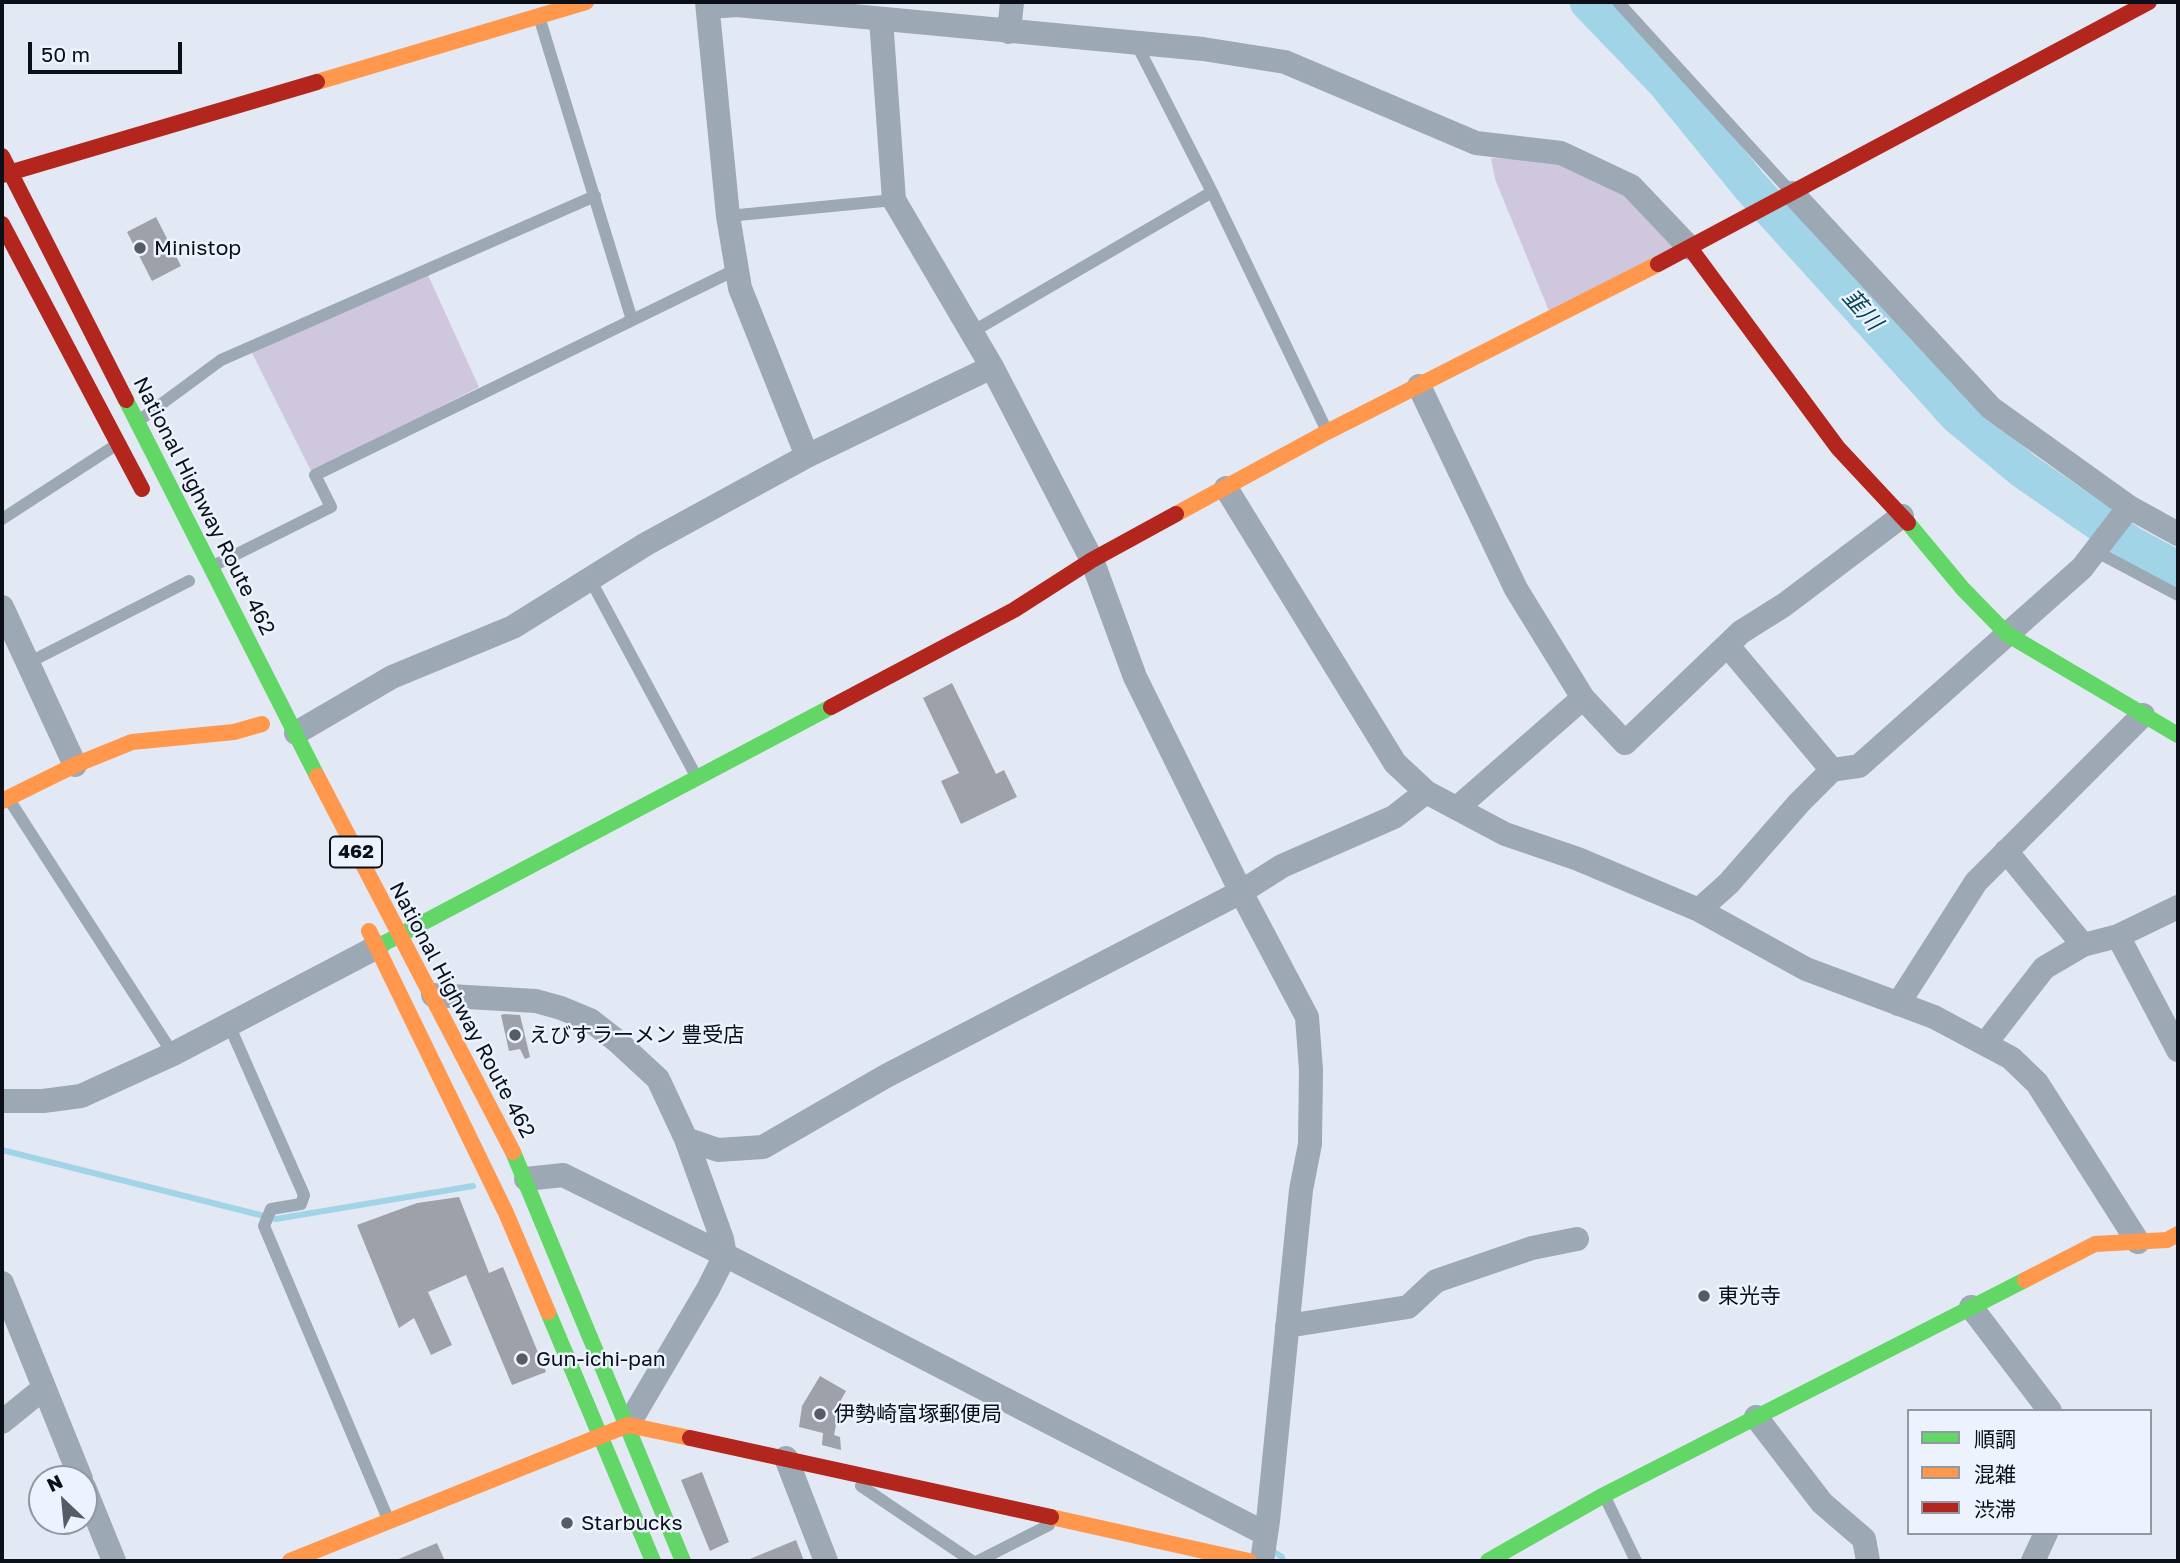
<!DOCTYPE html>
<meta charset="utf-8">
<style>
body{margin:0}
#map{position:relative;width:2180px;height:1563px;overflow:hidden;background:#e3e9f4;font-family:"Golos Text","Noto Sans JP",sans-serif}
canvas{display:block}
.frame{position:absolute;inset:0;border:4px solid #0a0f18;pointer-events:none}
.legend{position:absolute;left:1907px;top:1409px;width:245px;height:126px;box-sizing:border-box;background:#edf3fe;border:2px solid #9298a2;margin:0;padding:9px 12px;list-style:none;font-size:21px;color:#0a0f18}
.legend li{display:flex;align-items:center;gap:14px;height:35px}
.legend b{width:35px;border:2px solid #9298a2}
.north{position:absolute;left:28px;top:1465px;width:70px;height:70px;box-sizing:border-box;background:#edf3fe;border:2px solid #9298a2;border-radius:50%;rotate:334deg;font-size:19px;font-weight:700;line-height:28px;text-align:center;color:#0a0f18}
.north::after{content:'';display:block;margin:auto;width:24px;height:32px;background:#565b65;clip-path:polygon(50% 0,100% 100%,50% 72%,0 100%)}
.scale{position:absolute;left:28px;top:42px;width:154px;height:32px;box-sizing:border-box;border:4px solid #0a0f18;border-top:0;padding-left:9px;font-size:21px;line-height:24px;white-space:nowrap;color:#0a0f18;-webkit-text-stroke:5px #edf3fe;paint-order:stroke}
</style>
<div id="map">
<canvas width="2180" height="1563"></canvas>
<div class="frame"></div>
<ul class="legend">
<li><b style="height:9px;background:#63d668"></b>順調</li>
<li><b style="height:9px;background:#ff974d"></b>混雑</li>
<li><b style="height:9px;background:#b3261e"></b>渋滞</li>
</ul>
<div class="north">N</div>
<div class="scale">50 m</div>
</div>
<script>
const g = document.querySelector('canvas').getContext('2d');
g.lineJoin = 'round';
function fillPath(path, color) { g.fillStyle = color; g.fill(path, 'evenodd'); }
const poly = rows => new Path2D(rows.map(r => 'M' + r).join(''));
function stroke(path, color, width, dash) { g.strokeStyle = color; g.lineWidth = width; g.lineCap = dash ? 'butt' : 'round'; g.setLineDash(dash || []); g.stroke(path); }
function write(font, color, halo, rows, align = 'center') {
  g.font = font + ' "Golos Text","Noto Sans JP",sans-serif'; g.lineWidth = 5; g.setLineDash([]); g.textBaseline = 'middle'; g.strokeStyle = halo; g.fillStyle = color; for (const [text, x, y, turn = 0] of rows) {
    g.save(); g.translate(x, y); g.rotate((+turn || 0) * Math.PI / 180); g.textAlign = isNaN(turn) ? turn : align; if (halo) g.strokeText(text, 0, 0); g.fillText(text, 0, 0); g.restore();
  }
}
const green = poly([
 [1491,158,1550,160,1628,189,1678,245,1549,311,1495,179],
 [428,275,479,387,312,473,251,351]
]);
const stream = poly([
 [2,1150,276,1219,473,1186],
 [1271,1550,1282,1557,1283,1561]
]);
const river = poly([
 [1588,2,1666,83,1750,186,1958,416,2023,470,2130,544,2178,570]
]);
const building = poly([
 [156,217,181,266,152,281,127,232],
 [952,683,996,774,1004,770,1017,797,961,824,941,781,959,773,923,698],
 [504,1014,520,1015,530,1057,525,1059,520,1049,509,1051,501,1015],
 [459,1197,489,1273,503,1267,546,1372,512,1385,466,1275,428,1292,452,1345,431,1355,414,1318,399,1328,357,1225,417,1203],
 [820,1376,846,1391,841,1400,834,1435,840,1437,841,1450,822,1445,823,1433,799,1427,802,1406],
 [702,1472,729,1542,710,1551,681,1480],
 [796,1540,804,1561,745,1561],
 [437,1543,445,1561,394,1561]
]);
const lane = poly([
 [1618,2,1790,191],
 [540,20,632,320],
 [1136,43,1212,192,1326,429],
 [728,216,894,200],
 [972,332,1212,192],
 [141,419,221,360,595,196],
 [2,519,116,445],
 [2095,551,2178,595],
 [215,565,331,507,315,475,737,269],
 [590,579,696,776],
 [28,663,189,581],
 [10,801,173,1054],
 [229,1025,304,1195,301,1204,271,1209,264,1226,388,1519],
 [861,1486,972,1561],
 [1604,1495,1636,1561],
 [978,1561,1049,1525]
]);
const street = poly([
 [707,2,728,216,740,288,807,456],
 [708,7,737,5,1203,49,1285,62,1476,143,1561,153,1631,186,1690,248],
 [881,19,894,200,992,367,1092,560,1135,677,1241,892,1307,1017,1311,1070,1310,1144,1301,1190,1268,1521,1262,1561],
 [1009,32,1012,2],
 [1419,386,1516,589,1583,698,1625,743,1741,632,1784,605,1902,516],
 [1226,488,1395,763,1426,792,1505,834,1578,859,1699,910,1806,969,1934,1017,2011,1058,2037,1083,2138,1242],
 [2129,507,2178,534],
 [2,607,75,765],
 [1728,646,1832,770],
 [296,733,392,677,513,627,646,544,807,456,992,367],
 [1457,808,1583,698],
 [2006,851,2083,945],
 [1699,910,1729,883,1799,803,1832,770,1859,766,2082,568,2129,507,1991,408,1792,193],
 [2118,936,2178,907],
 [433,995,536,1001,561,1008,590,1020,617,1041,658,1079,686,1139,718,1150,763,1147,886,1076,1241,892,1282,866,1394,817,1426,792],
 [1898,1004,1976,882,2143,715],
 [1985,1044,2044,968,2083,945,2118,936,2178,1050],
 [2,1101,43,1101,81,1096,173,1054,377,947],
 [686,1139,722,1239,725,1255,1266,1534],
 [526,1179,563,1175,725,1255,708,1289,628,1425],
 [2,1283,81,1479],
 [1971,1307,2050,1411],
 [1287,1326,1408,1307,1436,1281,1532,1248,1577,1239],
 [1756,1417,1822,1503,1864,1539,1868,1561],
 [2,1422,44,1388],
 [786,1458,826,1561],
 [84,1487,114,1561],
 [2033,1561,2046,1533]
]);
const fast = poly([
 [126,400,317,776],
 [1908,523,1963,589,2007,634,2178,735],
 [377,947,831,707],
 [513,1152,683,1561],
 [548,1312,653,1561],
 [1488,1561,1604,1495,2025,1280]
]);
const slow = poly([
 [317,82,586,2],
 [1176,514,1327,432,1658,264],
 [317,776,513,1152],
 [2,801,75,765,132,742,234,732,262,724],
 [369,931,506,1213,548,1312],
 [2025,1280,2095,1244,2167,1240,2178,1234],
 [1051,1517,1249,1561],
 [290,1561,628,1425,690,1438]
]);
const jam = poly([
 [2,156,126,400],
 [2,175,317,82],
 [2,224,142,489],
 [1690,248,1838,448,1908,523],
 [1658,264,2149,2],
 [831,707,1014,610,1092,560,1176,514],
 [690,1438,1051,1517]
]);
const markers = [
 [140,248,7,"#565b65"],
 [515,1035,7,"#565b65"],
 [1704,1296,7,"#565b65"],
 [522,1359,7,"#565b65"],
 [820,1414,7,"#565b65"],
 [567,1523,7,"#565b65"]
];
const shields = [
 [356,852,52]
];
const shieldNames = [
 ["462",356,852]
];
const poiNames = [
 ["Ministop",154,248],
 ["えびすラーメン 豊受店",529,1035],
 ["東光寺",1718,1296],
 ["Gun-ichi-pan",536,1359],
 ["伊勢崎富塚郵便局",834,1414],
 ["Starbucks",581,1523]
];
const streetNames = [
 ["National Highway Route 462",204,506,63],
 ["National Highway Route 462",462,1010,62]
];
const waterNames = [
 ["韮川",1862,310,48]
];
fillPath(green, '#cec7dd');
stroke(stream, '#a2d4e7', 6);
stroke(river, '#a2d4e7', 37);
fillPath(building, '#9ea0aa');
stroke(lane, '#9ca8b3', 12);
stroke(street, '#9ca8b3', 24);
stroke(fast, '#63d668', 16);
stroke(slow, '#ff974d', 16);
stroke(jam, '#b3261e', 16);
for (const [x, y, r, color] of markers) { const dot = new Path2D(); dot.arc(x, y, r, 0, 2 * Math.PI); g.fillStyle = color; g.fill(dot); stroke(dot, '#edf3fe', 2.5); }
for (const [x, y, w] of shields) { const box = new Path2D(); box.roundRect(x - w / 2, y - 15.5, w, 31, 5); g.fillStyle = '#edf3fe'; g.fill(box); stroke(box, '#0a0f18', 2); }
write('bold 19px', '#0a0f18', null, shieldNames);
write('21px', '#0a0f18', '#edf3fe', poiNames, 'left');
write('21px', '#0a0f18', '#edf3fe', streetNames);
write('italic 23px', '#044554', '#edf3fe', waterNames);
</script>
